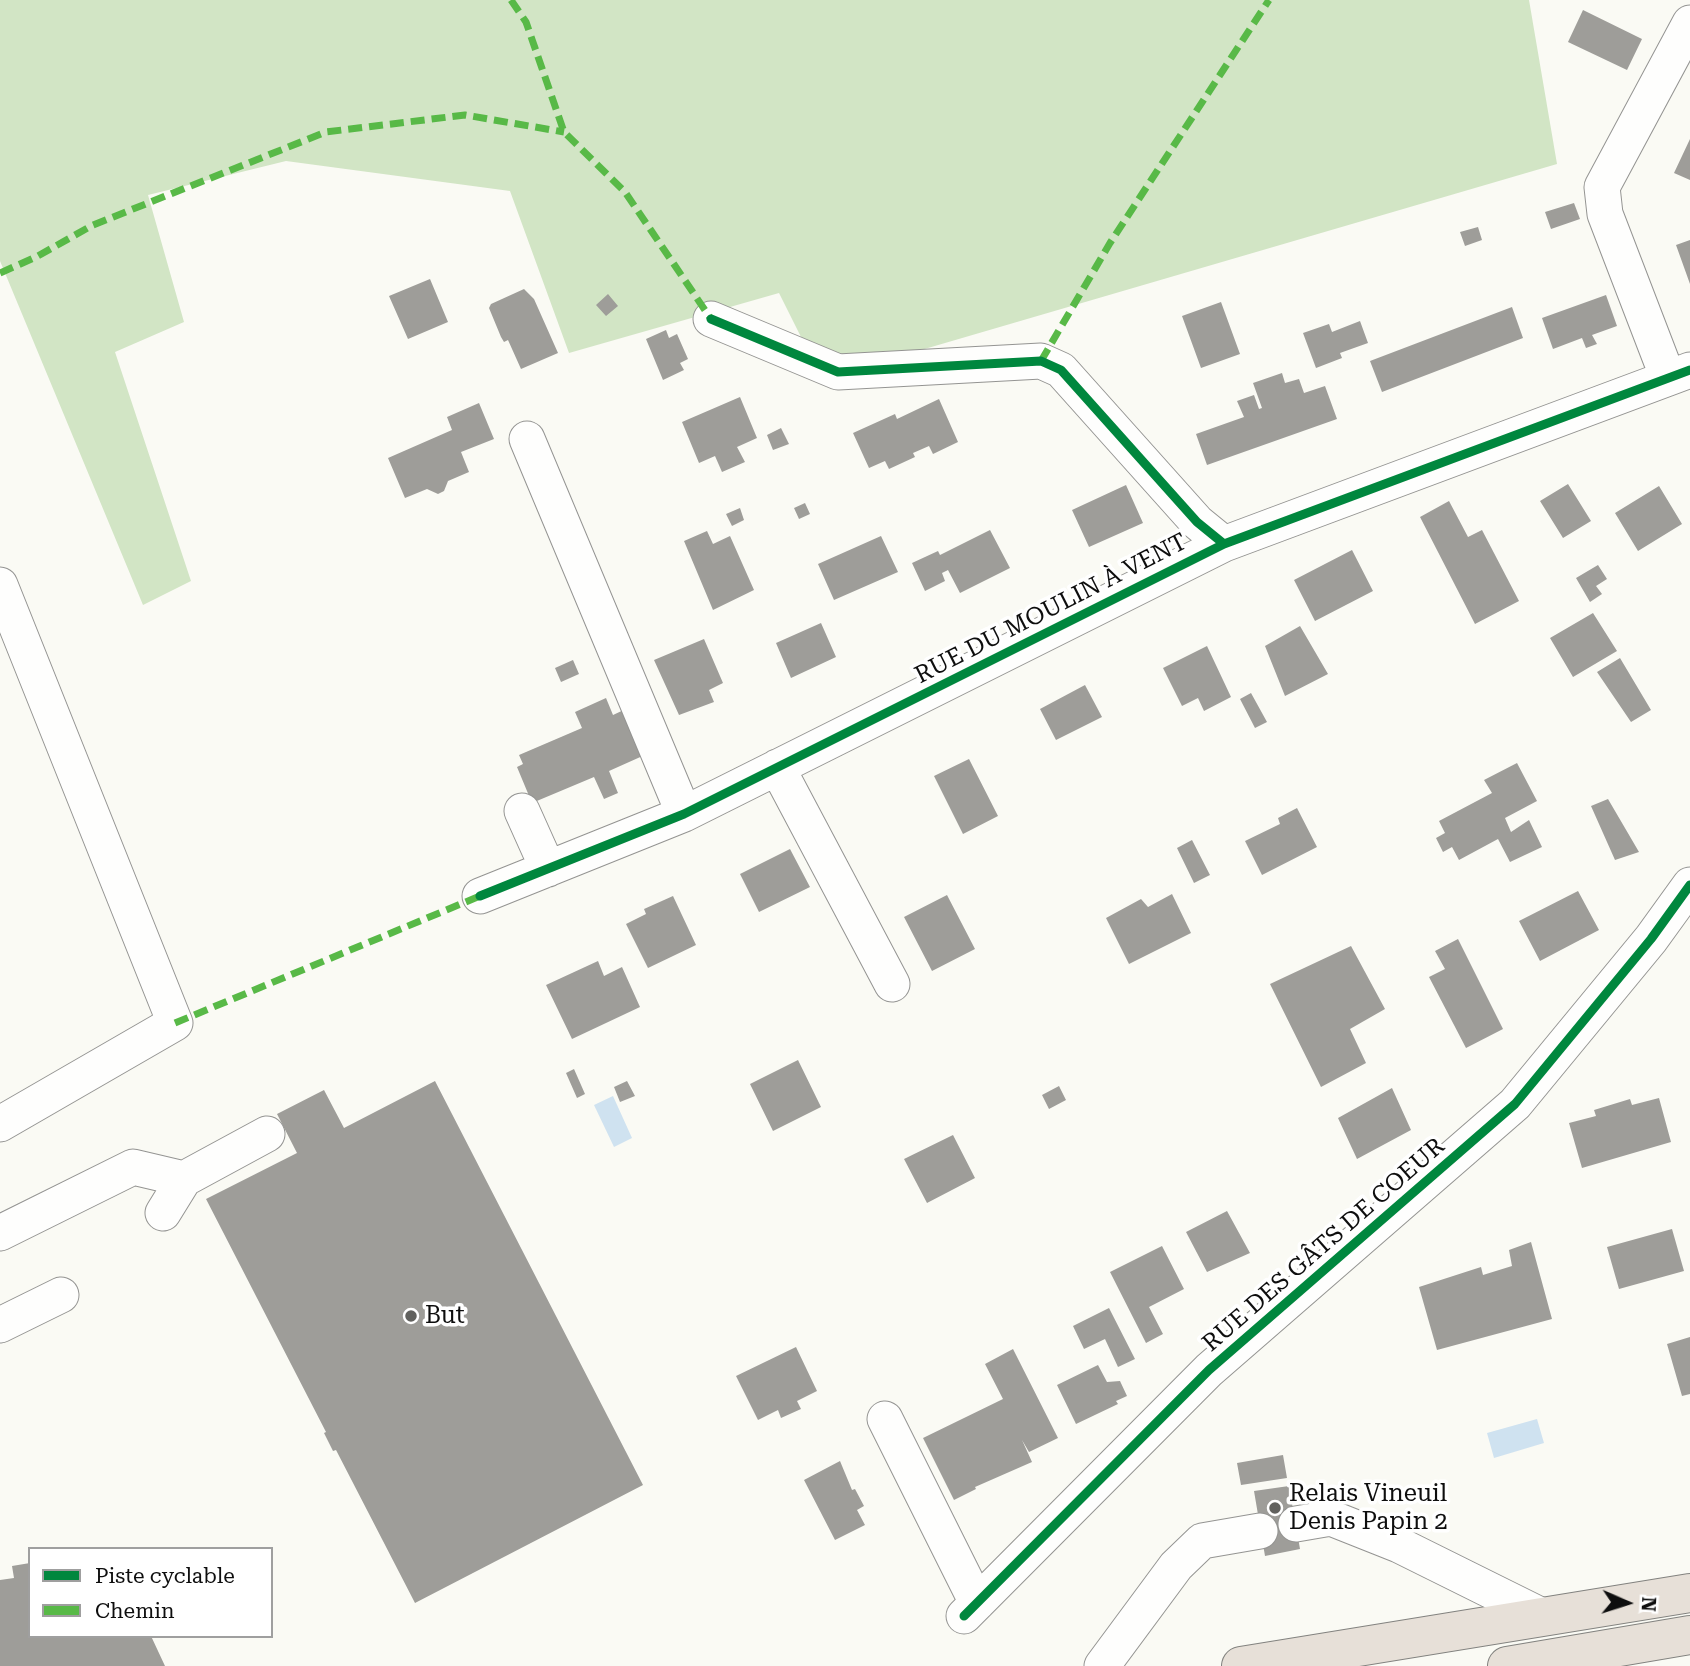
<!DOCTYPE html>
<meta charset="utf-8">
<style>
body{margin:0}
#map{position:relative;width:1690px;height:1666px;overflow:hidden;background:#fafaf4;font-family:"Roboto Serif",serif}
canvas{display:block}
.legend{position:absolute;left:28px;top:1547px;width:245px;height:91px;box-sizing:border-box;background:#fff;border:2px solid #9f9f9f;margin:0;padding:9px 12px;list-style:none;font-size:21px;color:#0e0e0e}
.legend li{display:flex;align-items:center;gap:14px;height:35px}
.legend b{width:35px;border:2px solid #9f9f9f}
.north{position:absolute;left:1592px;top:1568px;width:70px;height:70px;-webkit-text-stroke:5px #fff;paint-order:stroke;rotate:93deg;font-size:19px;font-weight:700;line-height:28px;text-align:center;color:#0e0e0e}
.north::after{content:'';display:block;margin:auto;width:24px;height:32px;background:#0e0e0e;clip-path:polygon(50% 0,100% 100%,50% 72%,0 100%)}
</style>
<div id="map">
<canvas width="1690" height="1666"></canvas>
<ul class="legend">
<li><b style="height:9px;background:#00873e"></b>Piste cyclable</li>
<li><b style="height:9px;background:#58b947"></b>Chemin</li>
</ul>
<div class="north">N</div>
</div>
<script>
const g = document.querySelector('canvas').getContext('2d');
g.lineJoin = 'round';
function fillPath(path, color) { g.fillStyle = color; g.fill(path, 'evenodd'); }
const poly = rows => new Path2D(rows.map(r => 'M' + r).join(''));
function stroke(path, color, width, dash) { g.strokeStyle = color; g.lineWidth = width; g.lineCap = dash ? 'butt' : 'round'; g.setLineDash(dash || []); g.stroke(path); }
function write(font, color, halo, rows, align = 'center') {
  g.font = font + ' "Roboto Serif",serif'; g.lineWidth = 7; g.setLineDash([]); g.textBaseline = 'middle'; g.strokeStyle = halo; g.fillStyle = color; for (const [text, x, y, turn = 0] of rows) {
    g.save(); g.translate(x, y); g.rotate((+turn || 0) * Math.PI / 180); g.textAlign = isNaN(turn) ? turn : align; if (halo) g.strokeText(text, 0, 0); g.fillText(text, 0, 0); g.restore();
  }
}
const forest = poly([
 [0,0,1529,0,1557,164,822,379,779,293,569,353,510,191,286,161,148,195,184,322,115,352,191,581,143,605,0,261]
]);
const water = poly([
 [613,1096,632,1138,614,1147,594,1105],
 [1537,1419,1544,1443,1494,1458,1487,1433]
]);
const building = poly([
 [1583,10,1642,39,1627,70,1568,42],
 [1690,139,1690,180,1674,173],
 [1574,203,1580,219,1551,229,1545,212],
 [1478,227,1482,240,1465,246,1460,232],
 [1690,240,1690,284,1676,245],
 [430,279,448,322,408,339,389,296],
 [524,289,534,299,558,353,521,369,508,340,504,342,501,337,489,308,491,304],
 [608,294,618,306,606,316,596,305],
 [1606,295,1617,326,1592,335,1597,344,1586,348,1582,338,1553,349,1542,318],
 [1221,302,1240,354,1201,368,1182,316],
 [1512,307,1523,338,1382,392,1370,361],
 [1360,321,1368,343,1340,353,1342,358,1316,368,1303,333,1329,324,1332,332],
 [666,330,669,338,677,334,688,359,680,363,684,370,663,380,646,339],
 [1282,373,1285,383,1299,379,1304,393,1325,386,1337,419,1207,465,1196,434,1244,417,1237,401,1254,395,1259,409,1262,408,1253,383],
 [740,397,757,438,737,447,745,462,722,472,715,456,699,463,682,422],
 [939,399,958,442,933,454,929,446,913,453,915,457,889,469,885,461,869,468,853,433,895,414,897,419],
 [479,403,494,439,461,452,469,472,448,481,444,491,438,494,427,489,405,498,388,458,452,430,447,417],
 [781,428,789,444,773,450,767,435],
 [1568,484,1591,521,1563,538,1540,501],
 [1126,485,1143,523,1089,547,1072,510],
 [1659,486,1682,524,1638,551,1615,513],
 [1449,501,1468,537,1482,530,1519,601,1475,624,1420,517],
 [805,503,810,514,799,519,794,508],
 [740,508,744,520,732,526,726,514],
 [990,530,1010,568,960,593,948,570,942,573,945,581,925,591,912,563,938,551,940,555],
 [707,531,713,544,730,536,754,590,713,610,684,541],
 [881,536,898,572,834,600,818,564],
 [1352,550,1373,591,1315,621,1294,580],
 [1598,565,1607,579,1596,586,1602,594,1590,602,1576,578],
 [1593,613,1617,651,1573,677,1550,638],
 [821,623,836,657,791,678,776,643],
 [1300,626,1328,674,1285,696,1265,646],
 [704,639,723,683,709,690,714,702,679,715,654,660],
 [1207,646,1231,697,1204,711,1198,698,1182,706,1163,668],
 [1620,658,1651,710,1631,722,1597,672],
 [573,660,579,674,561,682,555,668],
 [1085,685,1102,717,1056,740,1040,709],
 [1251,693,1267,722,1255,728,1240,699],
 [606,698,613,715,628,708,647,754,609,771,618,793,604,799,594,777,532,803,517,767,523,764,519,755,582,728,575,712],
 [969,759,998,816,963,834,934,776],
 [1517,763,1537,801,1505,818,1511,832,1529,820,1542,847,1510,862,1498,839,1459,860,1452,847,1443,852,1436,838,1445,833,1439,821,1492,793,1484,780],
 [1608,799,1639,852,1615,860,1591,806],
 [1297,808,1317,847,1262,875,1245,841,1280,824,1278,818],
 [1192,840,1210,875,1194,883,1177,848],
 [790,849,810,887,759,912,740,874],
 [1578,891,1599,930,1540,961,1519,921],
 [1172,894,1191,933,1129,964,1106,918,1141,899,1148,907],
 [947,895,975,949,932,971,904,917],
 [673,896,696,945,648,968,626,924,646,914,644,909],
 [1458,939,1503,1029,1466,1048,1429,977,1445,969,1435,951],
 [1351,946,1385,1009,1350,1029,1366,1063,1321,1087,1270,984],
 [598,961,604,976,622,967,640,1007,572,1039,546,985],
 [798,1060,821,1107,773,1131,750,1084],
 [574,1069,585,1094,577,1098,566,1073],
 [435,1081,643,1485,415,1603,336,1450,333,1451,324,1433,326,1432,206,1199,297,1153,277,1114,324,1090,344,1128],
 [627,1081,635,1096,620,1102,614,1087],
 [1059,1086,1066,1100,1049,1109,1042,1095],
 [1392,1088,1411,1130,1357,1159,1338,1118],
 [1659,1098,1671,1142,1582,1168,1569,1123,1596,1116,1594,1110,1630,1099,1632,1105],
 [953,1135,975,1178,927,1203,904,1159],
 [1227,1211,1250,1253,1207,1272,1186,1232],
 [1672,1229,1684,1271,1619,1289,1607,1247],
 [1531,1242,1552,1319,1437,1350,1419,1287,1481,1267,1483,1275,1512,1266,1509,1250],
 [1162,1246,1184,1289,1149,1307,1163,1334,1146,1343,1110,1272],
 [1109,1308,1135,1359,1118,1367,1105,1339,1084,1349,1073,1326],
 [1690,1337,1690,1394,1682,1396,1667,1344],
 [796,1347,817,1391,797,1401,801,1409,781,1418,778,1410,758,1420,736,1376],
 [1013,1349,1058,1438,1029,1452,1022,1440,1032,1462,975,1487,976,1489,954,1500,923,1438,1003,1399,985,1364],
 [1098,1365,1107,1382,1120,1381,1127,1396,1116,1401,1118,1404,1076,1424,1057,1385],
 [1283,1455,1287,1478,1241,1485,1237,1463],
 [840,1461,852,1490,855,1489,864,1506,857,1510,865,1525,835,1540,804,1480],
 [1289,1486,1300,1549,1265,1556,1254,1491],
 [30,1563,30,1636,151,1636,165,1666,0,1666,0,1580,14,1578,12,1566]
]);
const minor = poly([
 [711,319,838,372,1041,361,1061,370,1197,522,1224,544],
 [1668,378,1605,214,1602,187,1690,23],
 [527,439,684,814],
 [0,585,175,1023,0,1124],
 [777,767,892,984],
 [522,811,548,869],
 [480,896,684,814,1224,544,1690,370],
 [163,1213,184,1179,267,1134],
 [0,1233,133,1167,184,1179],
 [0,1325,61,1295],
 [885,1419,977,1603],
 [1296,1524,1331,1518,1399,1545,1544,1617],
 [964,1616,1209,1370,1515,1104,1651,939,1690,885],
 [1102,1666,1176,1566,1202,1541,1260,1531]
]);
const highway = poly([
 [1241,1666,1690,1593],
 [1507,1666,1690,1635]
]);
const quiet = poly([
 [511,0,526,22,564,132,625,192,711,319],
 [0,273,36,257,93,225,326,132,465,115,564,132],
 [1041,361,1110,243,1269,0],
 [175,1023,480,896]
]);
const cycleway = poly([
 [711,319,838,372,1041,361,1061,370,1197,522,1224,544],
 [480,896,684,814,1224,544,1690,370],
 [964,1616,1209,1370,1515,1104,1651,939,1690,885]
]);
const markers = [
 [411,1316,7,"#61615e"],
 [1275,1508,7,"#61615e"]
];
const streetNames = [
 ["RUE DU MOULIN À VENT",1051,609,-27],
 ["RUE DES GÂTS DE COEUR",1324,1245,-41]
];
const poiNames = [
 ["But",425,1316],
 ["Relais Vineuil",1289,1494],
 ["Denis Papin 2",1289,1522]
];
fillPath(forest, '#d2e5c5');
fillPath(water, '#cfe2f0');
fillPath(building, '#9e9d99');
stroke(minor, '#949492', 37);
stroke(highway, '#82827f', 40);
stroke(minor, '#fefefd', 35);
stroke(highway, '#e7e0d8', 38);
stroke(quiet, '#58b947', 7, [14, 7]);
stroke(cycleway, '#00873e', 9);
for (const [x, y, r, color] of markers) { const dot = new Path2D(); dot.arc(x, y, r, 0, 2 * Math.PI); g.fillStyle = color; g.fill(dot); stroke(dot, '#fff', 2.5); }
write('24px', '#0e0e0e', '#fff', streetNames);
write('24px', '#0e0e0e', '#fff', poiNames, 'left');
</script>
